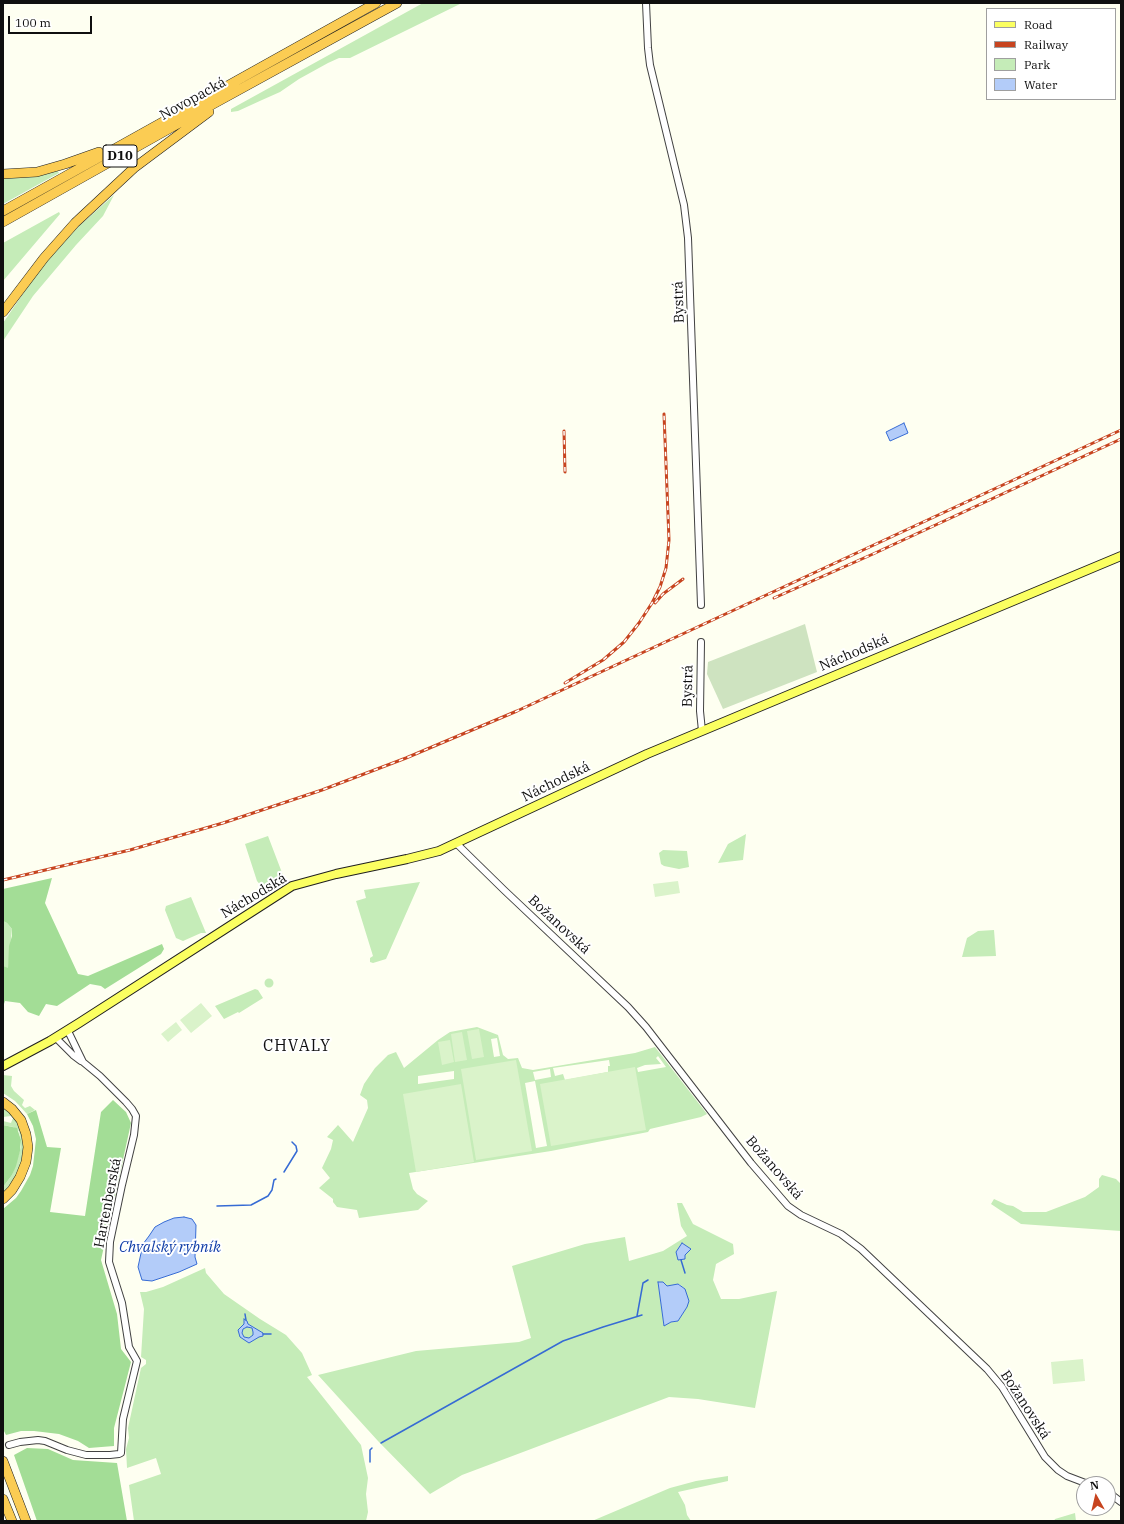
<!DOCTYPE html>
<meta charset="utf-8">
<style>
body{margin:0}
#map{position:relative;width:1124px;height:1524px;overflow:hidden;background:#fefff1;font-family:"IBM Plex Serif",serif}
canvas{display:block}
.frame{position:absolute;inset:0;border:4px solid #0f0f0f;pointer-events:none}
.legend{position:absolute;left:986px;top:8px;width:130px;height:92px;box-sizing:border-box;background:#fff;border:1px solid #9f9f9f;margin:0;padding:5px 7px;list-style:none;font-size:12px;color:#0f0f0f}
.legend li{display:flex;align-items:center;gap:8px;height:20px}
.legend b{width:20px;border:1px solid #9f9f9f}
.north{position:absolute;left:1076px;top:1476px;width:40px;height:40px;box-sizing:border-box;background:#fff;border:1px solid #9f9f9f;border-radius:50%;rotate:352deg;font-size:11px;font-weight:700;line-height:16px;text-align:center;color:#0f0f0f}
.north::after{content:'';display:block;margin:auto;width:14px;height:18px;background:#c7441f;clip-path:polygon(50% 0,100% 100%,50% 72%,0 100%)}
.scale{position:absolute;left:8px;top:16px;width:84px;height:18px;box-sizing:border-box;border:2px solid #0f0f0f;border-top:0;padding-left:5px;font-size:12px;line-height:14px;white-space:nowrap;color:#0f0f0f;-webkit-text-stroke:3px #fff;paint-order:stroke}
</style>
<div id="map">
<canvas width="1124" height="1524"></canvas>
<div class="frame"></div>
<ul class="legend">
<li><b style="height:5px;background:#fbff61"></b>Road</li>
<li><b style="height:5px;background:#c7441f"></b>Railway</li>
<li><b style="height:11px;background:#c5ecb8"></b>Park</li>
<li><b style="height:11px;background:#b3ccf9"></b>Water</li>
</ul>
<div class="north">N</div>
<div class="scale">100 m</div>
</div>
<script>
const g = document.querySelector('canvas').getContext('2d');
g.lineJoin = 'round';
function fillPath(path, color) { g.fillStyle = color; g.fill(path, 'evenodd'); }
const poly = rows => new Path2D(rows.map(r => 'M' + r).join(''));
function stroke(path, color, width, dash) { g.strokeStyle = color; g.lineWidth = width; g.lineCap = dash ? 'butt' : 'round'; g.setLineDash(dash || []); g.stroke(path); }
function write(font, color, halo, rows, align = 'center') {
  g.font = font + ' "IBM Plex Serif",serif'; g.lineWidth = 4; g.setLineDash([]); g.textBaseline = 'middle'; g.strokeStyle = halo; g.fillStyle = color; for (const [text, x, y, turn = 0] of rows) {
    g.save(); g.translate(x, y); g.rotate((+turn || 0) * Math.PI / 180); g.textAlign = isNaN(turn) ? turn : align; if (halo) g.strokeText(text, 0, 0); g.fillText(text, 0, 0); g.restore();
  }
}
const green = poly([
 [423,3,462,3,350,58,339,58,328,63,299,79,280,92,262,100,238,111,231,112,231,109],
 [58,171,59,173,3,204,3,178,25,177],
 [114,195,103,216,76,245,33,296,3,341,3,323,42,266,79,226],
 [59,212,60,214,3,281,3,243],
 [746,834,743,860,718,863,728,844],
 [268,836,284,878,268,888,262,887,257,881,245,844],
 [663,850,687,851,689,867,679,869,664,866,661,864,659,853],
 [420,882,386,959,373,963,370,962,370,958,373,956,356,901,366,898,364,890],
 [191,897,206,933,201,933,183,941,176,938,165,910,166,906],
 [3,921,7,923,12,929,8,969,3,966],
 [994,930,996,956,962,957,967,938,978,931],
 '264.5 983a4.5 4.5 0 1 1 9 0a4.5 4.5 0 1 1-9 0Z',
 [255,989,258,990,263,998,239,1013,238,1012,224,1019,215,1006],
 [477,1027,498,1035,503,1055,508,1059,518,1058,522,1068,533,1070,635,1053,655,1047,707,1114,701,1117,650,1129,648,1132,551,1151,409,1173,413,1189,417,1194,428,1201,418,1210,359,1218,357,1210,337,1207,333,1202,333,1199,319,1188,330,1178,322,1168,331,1149,333,1140,327,1137,338,1125,353,1142,368,1108,367,1100,360,1095,364,1084,375,1068,388,1055,396,1052,404,1068,438,1040,450,1032],
 [497,1038,500,1056,494,1057,491,1039],
 [658,1056,666,1067,638,1072,637,1068,645,1065,661,1064,656,1058],
 [609,1060,610,1066,608,1066,608,1072,565,1080,563,1074,555,1076,553,1068],
 [550,1069,551,1077,535,1080,533,1072],
 [454,1071,454,1079,418,1084,418,1076],
 [535,1081,547,1146,536,1148,525,1083],
 [3,1075,12,1076,11,1086,14,1091,24,1100,22,1105,25,1108,30,1106,35,1110,27,1114,15,1101,3,1093],
 [3,1106,17,1120,24,1141,22,1161,17,1175,3,1194,3,1187,12,1175,21,1147,21,1140,19,1131,13,1127,3,1125,3,1121,11,1123,13,1118,11,1116,3,1117],
 [1102,1175,1116,1179,1121,1184,1121,1231,1021,1224,991,1204,994,1199,1007,1205,1013,1206,1023,1212,1046,1212,1085,1197,1099,1187,1099,1179],
 [677,1203,682,1203,693,1224,733,1244,734,1254,716,1264,713,1280,721,1299,739,1299,777,1291,755,1408,698,1399,669,1397,462,1475,430,1494,378,1441,318,1375,416,1351,519,1342,531,1338,512,1266,585,1244,625,1237,629,1261,663,1251,687,1236,681,1226],
 [658,1282,663,1282,667,1287,679,1284,685,1289,687,1307,678,1321,671,1322,664,1325],
 [205,1268,206,1273,224,1294,260,1319,286,1335,302,1353,312,1375,307,1377,361,1445,368,1478,366,1494,368,1512,366,1521,134,1521,129,1485,161,1474,156,1458,127,1468,126,1449,129,1438,128,1428,141,1368,146,1364,146,1360,141,1357,144,1309,140,1292,146,1292,163,1287],
 [728,1476,728,1481,678,1492,685,1505,687,1515,691,1521,592,1521,670,1488,696,1481],
 [1075,1513,1076,1521,1054,1521,1055,1519]
]);
const forest = poly([
 [52,878,45,903,78,974,88,976,162,944,164,949,161,954,105,989,101,986,90,984,57,1006,46,1004,39,1016,28,1012,20,1003,5,1001,3,1007,3,966,8,968,9,946,12,936,12,929,7,923,3,921,3,889],
 [113,1100,126,1112,131,1123,101,1260,117,1314,121,1349,131,1362,114,1428,114,1446,89,1448,78,1441,59,1434,34,1431,21,1431,6,1435,3,1429,3,1209,16,1198,21,1191,30,1175,33,1166,36,1139,33,1126,27,1114,36,1110,47,1147,61,1148,50,1212,85,1216,101,1112],
 [3,1125,17,1128,21,1140,20,1151,16,1166,12,1175,3,1187],
 [27,1448,48,1449,73,1460,117,1463,127,1521,37,1521,14,1455]
]);
const cemetery = poly([
 [805,624,817,672,723,709,707,674,708,662]
]);
const pitch = poly([
 [678,881,680,893,655,897,653,884],
 [201,1003,212,1016,191,1033,180,1020],
 [176,1022,182,1030,168,1042,161,1034],
 [479,1029,484,1057,472,1059,467,1031],
 [462,1032,467,1060,455,1062,451,1034],
 [450,1040,454,1062,442,1065,438,1042],
 [516,1060,532,1151,476,1160,461,1069],
 [635,1067,646,1130,551,1146,540,1084],
 [461,1084,474,1162,416,1172,403,1094],
 [1083,1359,1085,1381,1053,1384,1051,1362]
]);
const water = poly([
 [904,423,908,433,890,441,886,432,904,423],
 [184,1217,192,1219,196,1225,195,1257,197,1264,179,1272,152,1281,142,1280,138,1267,143,1244,149,1236,155,1227,164,1222,174,1218,184,1217],
 [682,1243,691,1249,685,1255,685,1259,678,1260,676,1252,682,1243],
 [658,1282,663,1282,667,1286,678,1284,685,1289,689,1301,687,1307,678,1321,671,1322,664,1326,658,1282],
 [244,1319,247,1321,248,1324,263,1333,263,1336,259,1337,249,1343,240,1337,238,1330,244,1324,244,1319],
 [247,1327,252,1328,253,1332,253,1335,249,1338,244,1337,242,1333,243,1329,247,1327]
]);
const stream = poly([
 [284,1172,297,1151,296,1146,292,1142],
 [217,1206,251,1205,268,1196,272,1190,274,1180,276,1179],
 [681,1260,685,1273],
 [245,1314,246,1320],
 [637,1316,643,1283,648,1280],
 [263,1334,271,1334],
 [381,1443,563,1341,603,1327,642,1315],
 [370,1462,370,1450,372,1448]
]);
const minor = poly([
 [646,3,648,48,650,65,684,205,688,238,701,605],
 [701,642,700,711,702,731],
 [457,844,504,890,628,1007,646,1027,751,1163,788,1206,801,1215,841,1234,861,1249,987,1369,1002,1387,1045,1457,1058,1470,1067,1476,1088,1484],
 [56,1038,73,1055,81,1061],
 [9,1445,20,1442,38,1440,45,1441,67,1450,86,1455,110,1455,119,1454,121,1453,123,1419,137,1361,129,1347,122,1303,109,1262,110,1242,122,1185,134,1135,136,1116,132,1109,126,1102,100,1076,83,1062,68,1031],
 [1108,1492,1121,1502]
]);
const major = poly([
 [3,1066,50,1041,79,1023,292,886,336,874,407,859,439,851,647,754,1121,556]
]);
const highway = poly([
 [3,174,37,172,65,164,99,152],
 [3,211,376,3],
 [3,222,206,108,397,3],
 [3,312,44,258,75,223,134,168,209,112],
 [3,1102,12,1109,21,1120,26,1134,28,1147,26,1162,20,1177,12,1190,3,1199],
 [3,1461,26,1521],
 [3,1499,12,1521]
]);
const rail = poly([
 [564,431,565,472],
 [774,598,873,554,1121,439],
 [655,603,663,594,683,579],
 [565,683,603,660,624,642,639,623,652,603,660,587,666,568,669,540,664,414],
 [3,880,130,850,223,823,322,790,406,758,517,711,1121,430]
]);
const shields = [
 [120,156,34]
];
const shieldNames = [
 ["D10",120,156]
];
const streetNames = [
 ["Novopacká",193,99,-29],
 ["Bystrá",679,302,-92],
 ["Náchodská",854,653,-23],
 ["Bystrá",688,686,-89],
 ["Náchodská",556,782,-26],
 ["Náchodská",254,896,-31],
 ["Božanovská",559,925,43],
 ["Božanovská",774,1168,49],
 ["Hartenberská",108,1203,-79],
 ["Božanovská",1025,1405,57]
];
const waterNames = [
 ["Chvalský rybník",170,1248]
];
const quarterNames = [
 ["CHVALY",297,1046]
];
fillPath(green, '#c5ecb8');
fillPath(forest, '#a3dd96');
fillPath(cemetery, '#cee3c0');
fillPath(pitch, '#daf3ca');
fillPath(water, '#b3ccf9');
stroke(water, '#366bd4', 1);
stroke(stream, '#366bd4', 1.5);
stroke(minor, '#424242', 8);
stroke(major, '#202020', 10);
stroke(highway, '#202020', 10);
stroke(minor, '#fff', 6);
stroke(major, '#fbff61', 8);
stroke(highway, '#fbcc53', 9);
stroke(rail, '#c7441f', 3);
stroke(rail, '#fff', 1.5, [4.5]);
for (const [x, y, w] of shields) { const box = new Path2D(); box.roundRect(x - w / 2, y - 11, w, 22, 3); g.fillStyle = '#fff'; g.fill(box); stroke(box, '#0f0f0f', 1); }
write('bold 13px', '#0f0f0f', null, shieldNames);
write('14px', '#0f0f0f', '#fff', streetNames);
write('italic 15px', '#113ea8', '#fff', waterNames);
g.letterSpacing = '1px';
write('16px', '#0f0f0f', '#fff', quarterNames);
g.letterSpacing = '0px';
</script>
